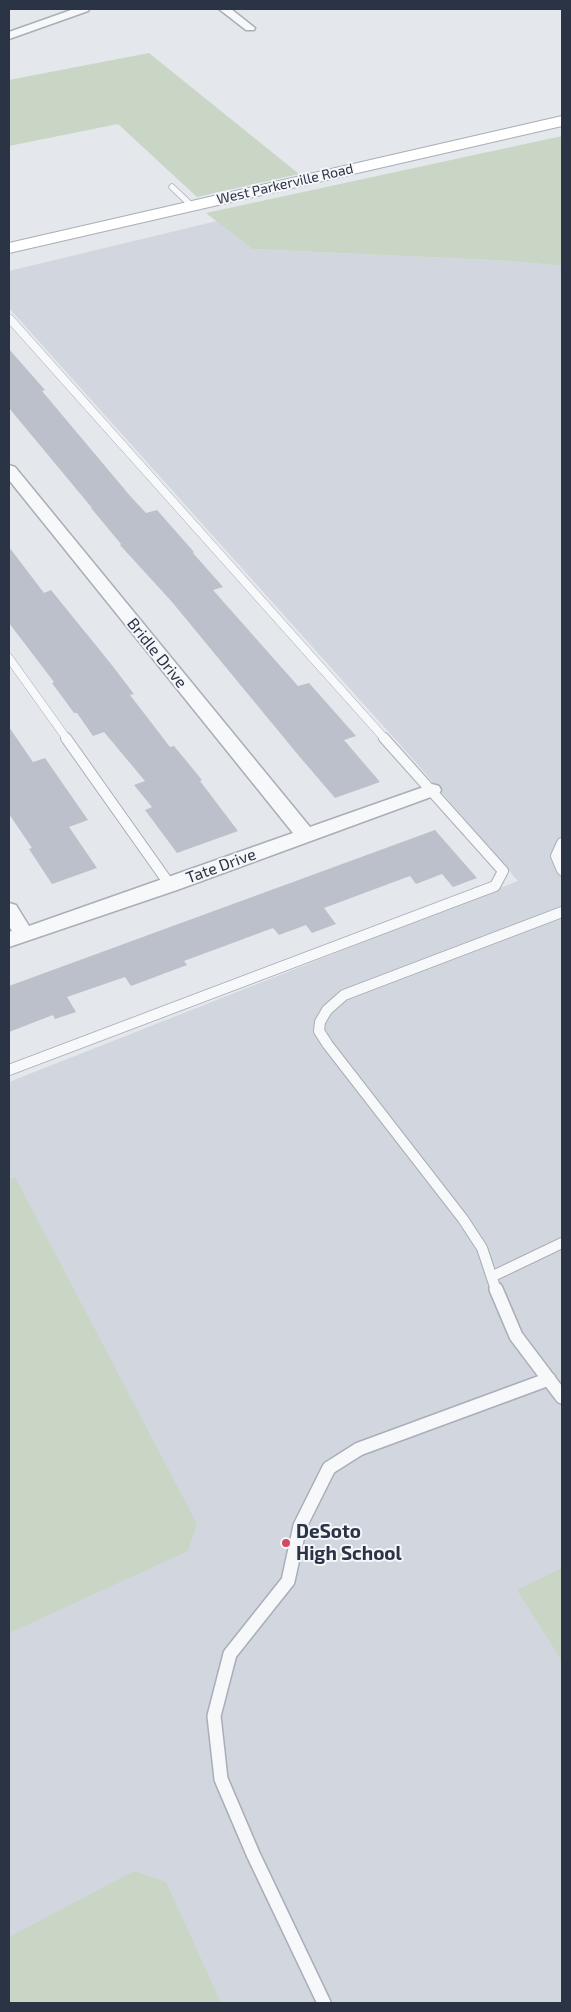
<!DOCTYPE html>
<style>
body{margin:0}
#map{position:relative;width:571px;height:2012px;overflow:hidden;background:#e4e7ec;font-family:"Exo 2",sans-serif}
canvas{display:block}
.frame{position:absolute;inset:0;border:10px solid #2b3445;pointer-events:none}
</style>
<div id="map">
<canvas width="571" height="2012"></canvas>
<div class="frame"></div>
</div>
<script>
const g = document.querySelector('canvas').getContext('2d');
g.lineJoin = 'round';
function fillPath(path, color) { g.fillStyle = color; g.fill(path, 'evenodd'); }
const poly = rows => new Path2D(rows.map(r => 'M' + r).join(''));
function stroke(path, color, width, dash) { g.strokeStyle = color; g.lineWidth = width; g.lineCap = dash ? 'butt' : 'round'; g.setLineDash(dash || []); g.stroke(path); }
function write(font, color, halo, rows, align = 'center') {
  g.font = font + ' "Exo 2",sans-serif'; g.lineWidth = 4; g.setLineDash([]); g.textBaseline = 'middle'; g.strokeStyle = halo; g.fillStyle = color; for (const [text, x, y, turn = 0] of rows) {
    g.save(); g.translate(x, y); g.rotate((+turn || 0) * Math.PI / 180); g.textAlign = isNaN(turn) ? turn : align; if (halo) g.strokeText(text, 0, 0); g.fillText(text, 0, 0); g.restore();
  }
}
const built = poly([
 [217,221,252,249,512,261,562,266,562,2003,9,2003,9,1082,518,881,412,758,9,308,9,271]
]);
const green = poly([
 [149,53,299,174,197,197,118,124,9,146,9,80],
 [562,136,562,266,512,261,252,249,206,213],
 [15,1177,197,1524,188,1551,9,1633,9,1179],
 [562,1568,562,1661,517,1590],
 [134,1871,166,1882,221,2003,9,2003,9,1937]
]);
const building = poly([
 [9,349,45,390,42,391,131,497,146,513,157,510,194,552,193,553,223,587,213,590,298,686,309,683,356,736,344,740,380,782,335,798,299,756,172,602,120,545,121,544,91,508,92,508,9,408],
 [9,547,44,593,51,590,111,664,134,694,130,695,170,747,174,746,202,780,200,781,238,831,177,853,145,810,152,807,134,785,145,781,104,732,93,736,77,713,74,713,52,683,54,682,9,623],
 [9,727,33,762,45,758,88,820,69,827,97,868,52,884,29,849,32,848,9,814],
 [435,830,477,878,453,887,442,874,416,884,410,876,324,908,336,924,312,933,306,925,279,935,273,928,184,961,187,965,131,986,125,977,67,997,76,1012,55,1019,53,1015,9,1032,9,986]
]);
const serviceFar3 = poly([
 [172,187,191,205],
 [9,318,11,320]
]);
const serviceFar2 = poly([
 [10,319,385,739],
 [9,658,67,739]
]);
const serviceFar1 = poly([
 [66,738,170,885],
 [562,843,556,856,562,870],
 [9,1070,495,886,503,871,384,738],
 [493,1276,562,1243],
 [496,1290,482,1248,463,1219,328,1045,319,1031,320,1022,327,1010,344,995,562,912]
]);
const service = poly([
 [496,1289,516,1336,562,1397],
 [324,2003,253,1854,221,1779,214,1716,230,1654,288,1581,300,1526,329,1468,359,1449,549,1379]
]);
const minor = poly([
 [74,9,89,9,88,11,9,39,9,32,74,9],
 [219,9,231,9,255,28,254,30,246,30,219,9],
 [9,465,15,467,310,827,432,784,439,786,441,790,439,794,177,890,9,947,9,932,12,931,9,926,9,903,16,905,29,926,293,833,9,480,9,465]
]);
const secondary = poly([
 [562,116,562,126,9,253,9,243,562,116]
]);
const markers = [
 [286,1543,5,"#d1495b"]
];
const farStreetnames = [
 ["West Parkerville Road",285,184,-13]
];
const streetNames = [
 ["Bridle Drive",157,653,51],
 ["Tate Drive",221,866,-20]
];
const nearPoinames = [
 ["DeSoto",296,1532],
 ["High School",296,1554]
];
fillPath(built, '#d2d6de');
fillPath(green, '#c9d6c5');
fillPath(building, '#bbc0ca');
stroke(serviceFar3, '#a9aeb7', 7);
stroke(serviceFar2, '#a9aeb7', 9);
stroke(serviceFar1, '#a9aeb7', 12);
stroke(service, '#a9aeb7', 16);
stroke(minor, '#a9aeb7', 3);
stroke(secondary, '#a9aeb7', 2);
stroke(serviceFar3, '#f7f8fa', 5.5);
stroke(serviceFar2, '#f7f8fa', 8);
stroke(serviceFar1, '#f7f8fa', 10);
stroke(service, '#f7f8fa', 13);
fillPath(minor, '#f7f8fa');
fillPath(secondary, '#fff');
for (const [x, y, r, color] of markers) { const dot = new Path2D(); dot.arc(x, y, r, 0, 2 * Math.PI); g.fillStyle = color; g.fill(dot); stroke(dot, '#f4f6f9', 2); }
write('14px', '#2b3445', '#f4f6f9', farStreetnames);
write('16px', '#2b3445', '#f4f6f9', streetNames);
write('bold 19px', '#2b3445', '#f4f6f9', nearPoinames, 'left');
</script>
